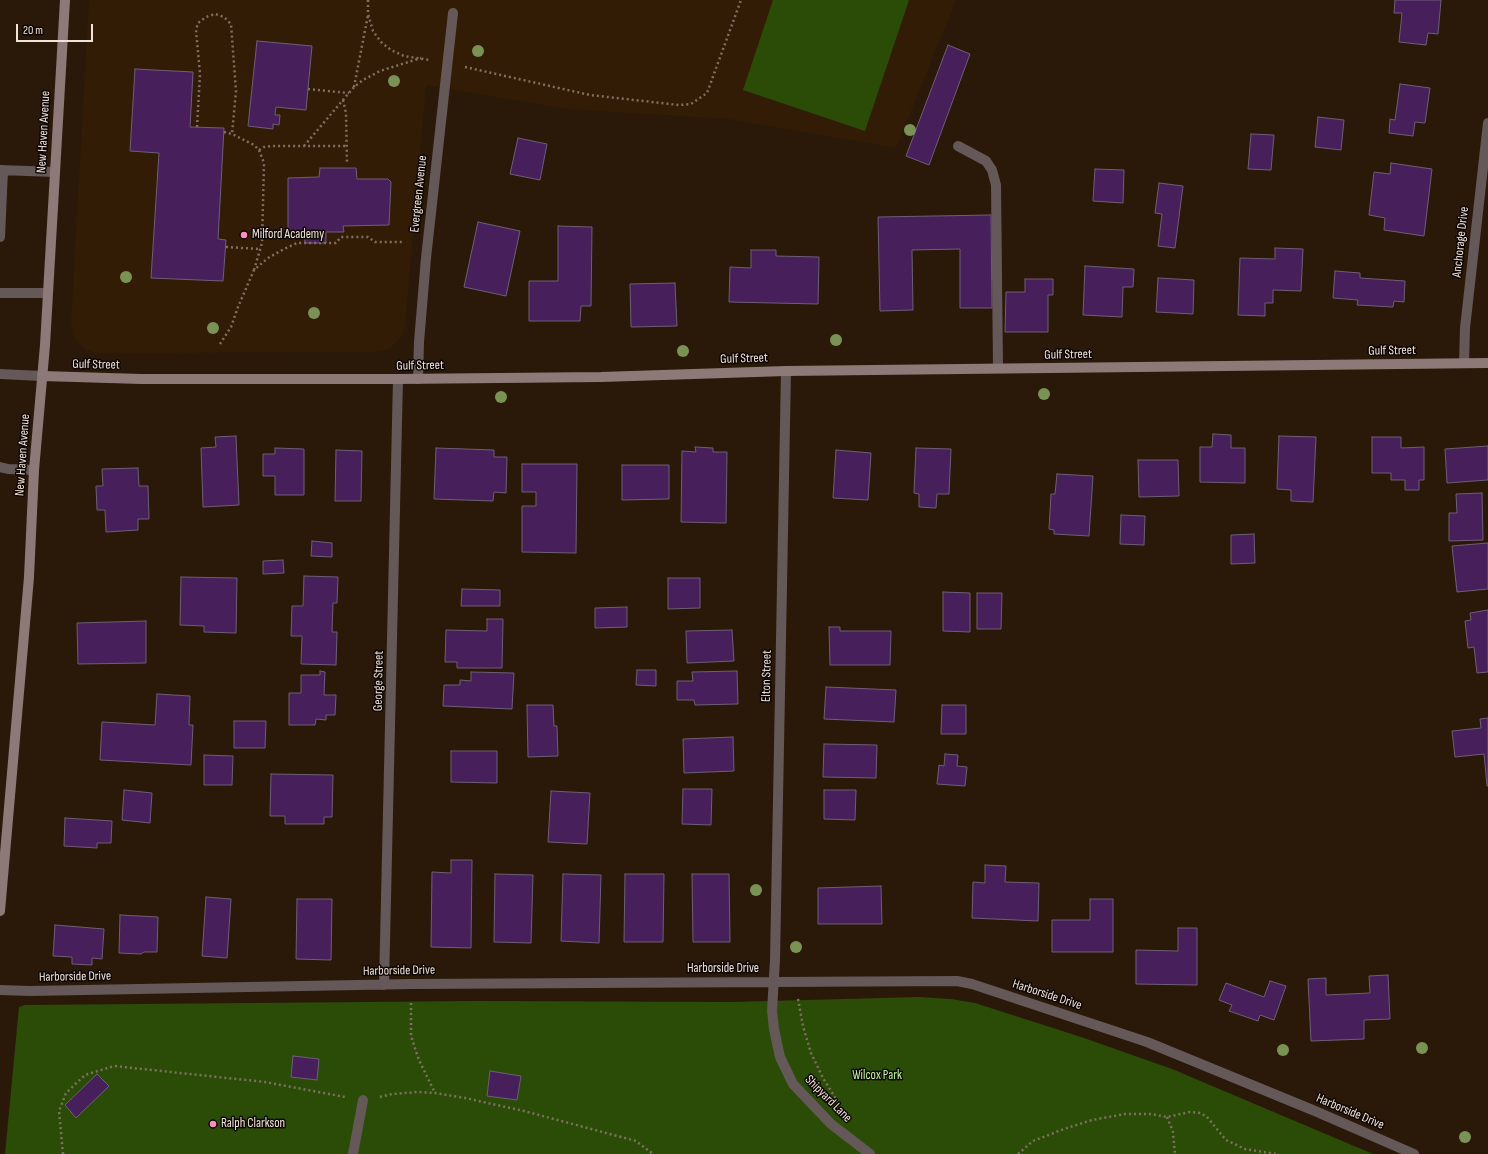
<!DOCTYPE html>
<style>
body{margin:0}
#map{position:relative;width:1488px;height:1154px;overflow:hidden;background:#2a1909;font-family:"Sofia Sans Condensed",sans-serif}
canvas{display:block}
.scale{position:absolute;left:16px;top:24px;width:77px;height:18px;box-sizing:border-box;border:2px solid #f0e3d9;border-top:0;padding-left:5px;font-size:12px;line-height:14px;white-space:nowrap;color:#f0e3d9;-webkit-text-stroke:3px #0d0602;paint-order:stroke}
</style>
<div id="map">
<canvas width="1488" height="1154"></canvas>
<div class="scale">20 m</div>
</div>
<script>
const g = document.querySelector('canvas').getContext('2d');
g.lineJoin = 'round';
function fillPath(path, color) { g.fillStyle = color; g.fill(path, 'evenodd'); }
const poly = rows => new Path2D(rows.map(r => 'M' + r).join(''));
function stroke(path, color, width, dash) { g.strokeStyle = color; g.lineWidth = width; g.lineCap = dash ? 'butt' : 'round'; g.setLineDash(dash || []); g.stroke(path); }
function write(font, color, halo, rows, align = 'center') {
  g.font = font + ' "Sofia Sans Condensed",sans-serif'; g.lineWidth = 3; g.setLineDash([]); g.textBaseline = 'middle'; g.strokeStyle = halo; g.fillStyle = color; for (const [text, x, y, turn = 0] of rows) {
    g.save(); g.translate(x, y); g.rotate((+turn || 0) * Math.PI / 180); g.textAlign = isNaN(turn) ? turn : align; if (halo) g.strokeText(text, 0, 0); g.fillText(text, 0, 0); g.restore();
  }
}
const built = poly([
 [89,0,956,0,896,148,728,119,567,109,426,85,405,326,402,336,390,349,374,352,95,353,83,348,73,335,71,323]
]);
const green = poly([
 [773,0,909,0,865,131,743,90],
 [918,997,951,999,975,1003,1084,1038,1172,1069,1373,1154,5,1154,19,1007,25,1005,477,1001,733,1002]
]);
const building = poly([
 [1395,0,1441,0,1438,34,1428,33,1426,45,1399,42,1402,13,1394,13,1395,0],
 [257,41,312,46,306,110,276,107,275,115,280,115,279,125,273,124,273,129,248,126,257,41],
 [948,45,970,54,929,165,906,156,948,45],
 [135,69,193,72,190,127,224,128,218,239,226,240,223,281,151,278,159,153,130,151,135,69],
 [1400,84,1430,88,1425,123,1415,122,1413,136,1389,133,1390,119,1395,120,1400,84],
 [1318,117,1344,120,1341,150,1315,147,1318,117],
 [1251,134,1274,135,1271,170,1248,169,1251,134],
 [518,138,547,144,540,180,510,174,518,138],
 [1391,163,1432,169,1424,236,1384,230,1385,218,1369,215,1374,172,1390,174,1391,163],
 [320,168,356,168,357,179,388,179,391,182,389,225,343,226,344,232,326,232,326,243,305,243,304,232,288,232,288,178,319,177,320,168],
 [1095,169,1124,170,1123,203,1093,201,1095,169],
 [1159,183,1183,186,1175,248,1158,246,1162,214,1155,213,1159,183],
 [991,215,992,308,960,308,960,249,912,250,913,310,880,311,878,217,991,215],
 [478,222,520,231,506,296,464,287,478,222],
 [558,226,592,227,591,306,581,306,580,321,529,321,529,281,558,281,558,226],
 [1275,248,1303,249,1301,291,1273,290,1273,303,1265,303,1265,316,1238,315,1240,258,1275,259,1275,248],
 [751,250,776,250,776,256,819,257,818,304,729,302,730,267,751,268,751,250],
 [1085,266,1134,269,1133,287,1123,287,1122,317,1083,315,1085,266],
 [1335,271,1360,273,1360,278,1405,281,1404,302,1394,301,1393,307,1357,305,1358,300,1333,298,1335,271],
 [1158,278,1194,280,1193,314,1156,312,1158,278],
 [1025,279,1053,279,1053,295,1048,295,1048,332,1005,332,1006,292,1025,292,1025,279],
 [675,283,677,326,631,327,630,284,675,283],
 [1213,434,1231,435,1231,448,1245,448,1245,483,1200,482,1200,447,1212,447,1213,434],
 [236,436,239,505,203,507,201,448,216,447,215,437,236,436],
 [1279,436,1316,437,1313,502,1291,501,1291,490,1277,489,1279,436],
 [1372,437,1401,437,1401,448,1424,447,1424,480,1419,480,1419,490,1405,490,1405,480,1391,480,1391,473,1372,473,1372,437],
 [1488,446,1488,480,1447,483,1445,449,1488,446],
 [695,447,713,448,713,452,727,452,726,523,681,522,682,451,696,452,695,447],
 [275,448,304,449,304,495,275,495,275,476,263,476,263,454,275,454,275,448],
 [436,448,494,450,494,457,507,457,506,493,494,492,493,501,434,499,436,448],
 [916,448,951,449,949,494,937,494,936,508,919,507,919,494,914,493,916,448],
 [336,450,362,451,361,501,335,501,336,450],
 [836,450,871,453,868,500,833,498,836,450],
 [1138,460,1178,460,1179,496,1139,497,1138,460],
 [522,464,577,464,576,553,522,552,522,506,536,506,536,492,522,492,522,464],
 [622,465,669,465,669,499,622,500,622,465],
 [138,468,139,486,148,486,149,519,138,519,138,530,106,532,105,510,97,510,96,486,103,486,102,469,138,468],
 [1057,474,1093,476,1089,536,1054,534,1054,530,1049,529,1051,494,1055,494,1057,474],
 [1482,493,1483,540,1449,541,1449,513,1457,513,1456,494,1482,493],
 [1121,515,1145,516,1144,545,1120,544,1121,515],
 [1254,534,1255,563,1231,564,1231,535,1254,534],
 [312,541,332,543,332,557,311,556,312,541],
 [1488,543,1488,589,1457,592,1452,546,1488,543],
 [283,560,284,573,263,574,263,561,283,560],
 [304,576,338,577,337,603,333,603,332,632,337,632,336,665,301,664,302,636,291,636,292,606,303,606,304,576],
 [181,577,237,578,236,633,204,632,204,626,180,625,181,577],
 [668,578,700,578,700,608,668,609,668,578],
 [462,589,500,590,500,606,461,606,462,589],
 [943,592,970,593,970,632,943,631,943,592],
 [977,593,1002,593,1001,629,977,629,977,593],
 [627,607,627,627,595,628,595,608,627,607],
 [1488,610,1488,672,1477,673,1474,647,1468,648,1465,621,1471,620,1470,613,1488,610],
 [487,619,503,619,502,668,457,668,457,662,445,662,446,630,487,631,487,619],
 [146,621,146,663,78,664,77,623,146,621],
 [829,627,840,627,840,631,891,631,890,665,830,665,829,627],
 [732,630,734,661,687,663,686,631,732,630],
 [637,670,656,670,656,686,636,685,637,670],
 [320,671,325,672,324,695,336,695,335,715,326,715,326,720,316,719,315,725,289,725,289,693,301,693,301,675,320,675,320,671],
 [737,671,738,704,695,705,694,700,677,700,677,681,693,681,692,672,737,671],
 [471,672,514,673,512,709,443,706,444,685,460,685,460,680,471,681,471,672],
 [826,687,896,690,894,722,824,719,826,687],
 [157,694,190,696,189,725,193,725,191,765,100,760,102,722,155,725,157,694],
 [527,705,553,705,554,726,557,726,558,756,528,757,527,705],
 [942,705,966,705,966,734,941,734,942,705],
 [1488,718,1488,786,1487,786,1484,754,1455,757,1452,731,1481,728,1480,719,1488,718],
 [234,721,266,721,265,748,234,748,234,721],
 [733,737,734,771,684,773,683,739,733,737],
 [824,744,877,745,876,778,823,777,824,744],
 [451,751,497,751,497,783,451,782,451,751],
 [945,754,958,755,957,766,967,767,965,786,937,784,939,765,944,766,945,754],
 [204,755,233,756,232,785,204,785,204,755],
 [271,774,333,775,332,817,324,817,324,824,285,824,285,816,270,816,271,774],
 [683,789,712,789,711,825,682,824,683,789],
 [124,790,152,793,150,823,122,820,124,790],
 [824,790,856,790,855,820,824,819,824,790],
 [551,791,590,793,587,844,548,842,551,791],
 [65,818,112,821,111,843,97,843,97,848,64,846,65,818],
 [451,860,472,860,471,948,431,947,432,872,451,873,451,860],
 [985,865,1006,866,1005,882,1039,883,1038,921,972,918,973,882,985,883,985,865],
 [495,874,533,875,531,943,494,942,495,874],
 [563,874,601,875,599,943,561,941,563,874],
 [625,874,664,874,663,942,624,942,625,874],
 [692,874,729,874,730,942,693,942,692,874],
 [881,886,882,924,818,924,818,888,881,886],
 [206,897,231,899,227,958,202,956,206,897],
 [297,899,332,899,331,960,296,959,297,899],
 [1090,899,1113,899,1113,952,1052,952,1052,920,1090,920,1090,899],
 [120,915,158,917,157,952,144,952,141,954,119,953,120,915],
 [55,925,104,929,102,959,92,958,92,965,72,964,72,957,53,956,55,925],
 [1178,928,1197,928,1197,985,1136,984,1136,950,1178,951,1178,928],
 [1388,975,1390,1019,1364,1020,1364,1039,1311,1041,1308,979,1326,978,1326,995,1370,993,1369,976,1388,975],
 [1270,981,1286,986,1274,1020,1260,1015,1258,1021,1229,1011,1232,1005,1219,1000,1226,983,1264,997,1270,981],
 [293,1056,319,1059,317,1080,291,1077,293,1056],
 [490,1071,521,1076,517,1100,487,1096,490,1071],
 [97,1074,109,1086,76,1118,65,1105,97,1074]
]);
const path = poly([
 [368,0,368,14,373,31,381,42,391,50,404,56,429,60],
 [465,67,590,95,679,105,691,104,707,93,741,0],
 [354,87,368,15],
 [308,89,349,93],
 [343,100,346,113,347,163],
 [197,127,200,74,196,30,198,23,206,17,215,14,224,17,231,24,236,91,232,134],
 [224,132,232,134,254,145,259,150,264,163,262,243,254,270],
 [304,146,354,87,363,80,380,71,421,58],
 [259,150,264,147,273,146,347,146],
 [226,247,260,249],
 [220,344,231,327,238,307,254,270,268,258,284,249,297,243,336,243,341,237,368,237,375,242,404,242],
 [798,999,803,1026,811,1053,823,1078,838,1102],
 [411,1003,411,1036,419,1060,435,1093],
 [380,1097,392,1094,418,1092,435,1093,465,1098,524,1111,636,1141,653,1154],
 [1167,1117,1173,1132,1175,1154],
 [63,1154,59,1111,66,1093,85,1075,114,1066,265,1082,345,1097],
 [1018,1154,1033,1141,1064,1129,1092,1120,1125,1114,1151,1114,1167,1117,1190,1112,1200,1113,1207,1117,1226,1140,1245,1149,1276,1154]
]);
const service = poly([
 [958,146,986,161,992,170,996,185,998,368],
 [0,170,55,172],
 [0,237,3,170],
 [0,293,48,293],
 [0,467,8,469,34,470],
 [353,1154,363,1100]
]);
const minor = poly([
 [1464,363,1465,328,1488,123],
 [786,371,775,960,772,1011,774,1029,780,1057,793,1084,831,1124,870,1154],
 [418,379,419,342,426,258,453,13],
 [384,985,398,379],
 [0,990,30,991,412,984,957,981,972,984,1147,1042,1315,1111,1414,1154]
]);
const tertiary = poly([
 [0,374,42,376]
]);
const secondary = poly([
 [42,376,141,379,398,379,601,377,786,371,1488,363],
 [0,911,29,577,34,470,45,345,65,0]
]);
const trees = [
 [478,51],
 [394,81],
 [910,130],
 [126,277],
 [314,313],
 [213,328],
 [836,340],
 [683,351],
 [1044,394],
 [501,397],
 [756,890],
 [796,947],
 [1422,1048],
 [1283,1050],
 [1465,1137]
];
const markers = [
 [244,235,4,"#fd8ebf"],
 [213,1124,4,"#fd8ebf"]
];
const streetNames = [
 ["New Haven Avenue",44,132,-87],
 ["Evergreen Avenue",419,194,-84],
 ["Anchorage Drive",1461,242,-84],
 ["Gulf Street",1392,351,-1],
 ["Gulf Street",1068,355,-1],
 ["Gulf Street",744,359,-2],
 ["Gulf Street",96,365,1],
 ["Gulf Street",420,366,-1],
 ["New Haven Avenue",23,455,-86],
 ["Elton Street",767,676,-89],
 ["George Street",379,681,-89],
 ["Harborside Drive",723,969],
 ["Harborside Drive",399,971,-1],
 ["Harborside Drive",75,977,-1],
 ["Harborside Drive",1047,995,18],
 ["Shipyard Lane",828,1099,45],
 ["Harborside Drive",1350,1112,23]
];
const poiNames = [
 ["Milford Academy",252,235],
 ["Ralph Clarkson",221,1124]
];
const parkNames = [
 ["Wilcox Park",877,1076]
];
fillPath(built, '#331c06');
fillPath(green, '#2b4c07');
fillPath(building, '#471f5b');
stroke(building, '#6d5f76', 1);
stroke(path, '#807063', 2.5, [2, 3]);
stroke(service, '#655858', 10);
stroke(minor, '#655858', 10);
stroke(tertiary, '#655858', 10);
stroke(secondary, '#8e7979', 10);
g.fillStyle = '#7b9255';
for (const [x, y] of trees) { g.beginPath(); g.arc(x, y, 6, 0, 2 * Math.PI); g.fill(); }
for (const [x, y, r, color] of markers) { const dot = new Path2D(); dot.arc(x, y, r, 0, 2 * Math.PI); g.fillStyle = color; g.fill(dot); stroke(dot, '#0d0602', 1.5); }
write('13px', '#f0e3d9', '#0d0602', streetNames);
write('13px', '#f0e3d9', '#0d0602', poiNames, 'left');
write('13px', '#bdf593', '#0d0602', parkNames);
</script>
